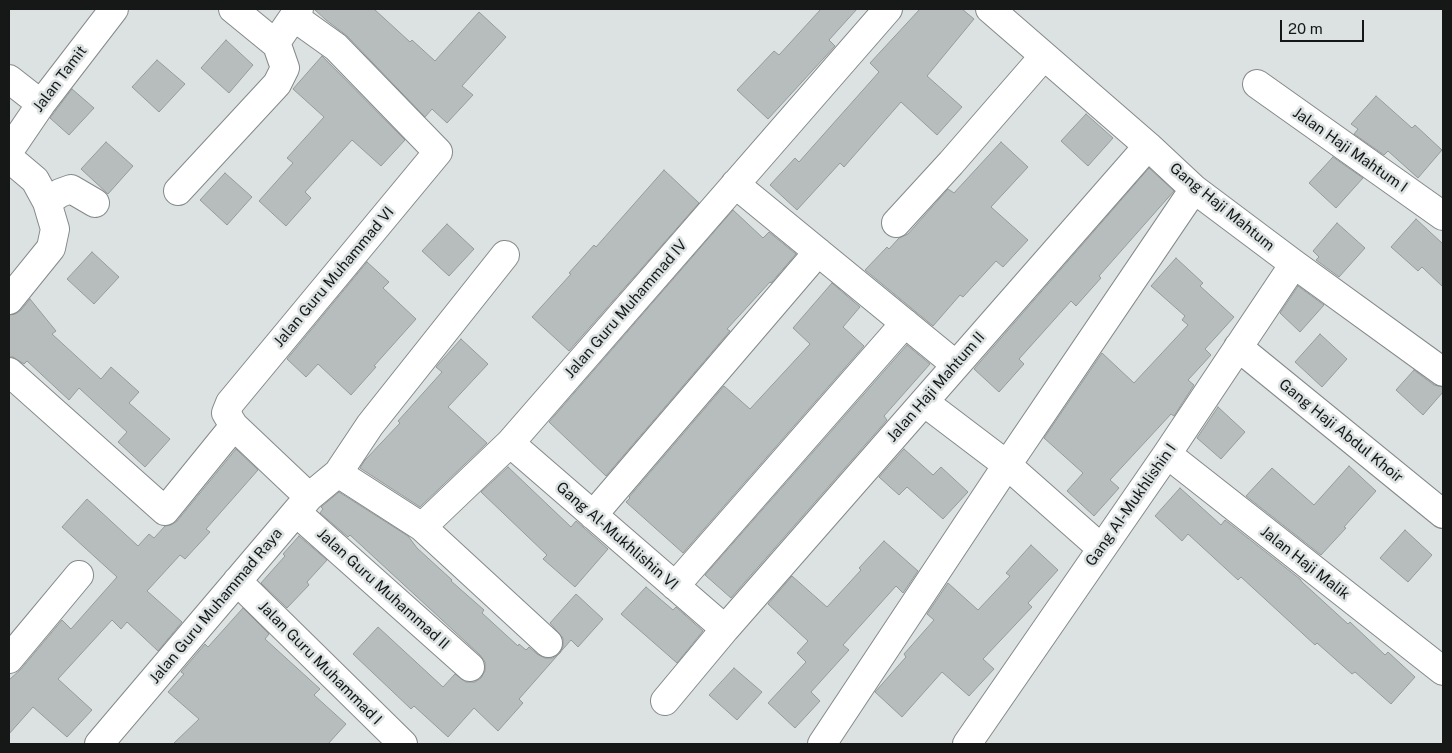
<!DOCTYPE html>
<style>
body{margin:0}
#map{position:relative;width:1452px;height:753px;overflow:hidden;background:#dce2e2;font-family:"Public Sans",sans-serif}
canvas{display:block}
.frame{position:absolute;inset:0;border:10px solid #161818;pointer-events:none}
.scale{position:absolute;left:1280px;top:20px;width:84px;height:22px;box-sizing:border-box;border:2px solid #161818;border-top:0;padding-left:6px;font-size:15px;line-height:18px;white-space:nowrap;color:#161818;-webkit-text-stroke:4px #dce2e2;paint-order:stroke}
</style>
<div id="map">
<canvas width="1452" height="753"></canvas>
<div class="frame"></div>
<div class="scale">20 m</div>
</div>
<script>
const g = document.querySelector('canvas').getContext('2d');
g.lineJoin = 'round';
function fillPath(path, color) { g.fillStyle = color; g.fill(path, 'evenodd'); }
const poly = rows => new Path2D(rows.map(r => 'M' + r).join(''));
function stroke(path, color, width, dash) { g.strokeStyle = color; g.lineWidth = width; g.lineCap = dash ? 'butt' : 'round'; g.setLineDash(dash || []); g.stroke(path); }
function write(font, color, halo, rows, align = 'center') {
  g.font = font + ' "Public Sans",sans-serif'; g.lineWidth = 5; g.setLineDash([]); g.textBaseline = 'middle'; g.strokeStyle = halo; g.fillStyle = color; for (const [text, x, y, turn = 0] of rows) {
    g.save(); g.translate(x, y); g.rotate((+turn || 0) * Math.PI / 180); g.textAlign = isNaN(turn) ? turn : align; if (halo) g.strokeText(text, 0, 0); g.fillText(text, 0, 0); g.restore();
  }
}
const building = poly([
 [314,9,374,9,410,42,412,40,435,61,479,12,506,37,462,86,473,95,447,123,432,109,425,117,347,36,326,20,314,9],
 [821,9,857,9,829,40,835,46,768,119,737,90,774,51,779,55,821,9],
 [920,9,962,9,974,19,927,76,962,107,937,135,901,102,844,167,840,163,797,210,770,185,795,158,799,162,879,72,870,63,920,9],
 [226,40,253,65,229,93,201,68,226,40],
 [322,56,405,140,381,166,352,140,305,192,311,198,286,226,259,201,293,163,287,158,324,117,293,89,322,56],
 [157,60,185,84,159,112,132,87,157,60],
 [72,89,94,108,69,135,50,118,72,89],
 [1376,96,1412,128,1415,125,1442,150,1418,178,1388,151,1384,155,1354,134,1358,129,1351,124,1376,96],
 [1086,114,1113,138,1088,166,1061,141,1086,114],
 [106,142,133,166,108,194,81,169,106,142],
 [1001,142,1028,167,991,207,1028,240,1003,267,996,261,963,297,960,295,933,326,865,270,887,247,889,249,899,238,908,234,948,189,954,193,1001,142],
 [1333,157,1363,178,1336,208,1309,183,1333,157],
 [1149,168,1174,191,1099,276,1101,278,1076,306,1071,301,1019,359,1024,364,999,392,974,369,1149,168],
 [664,170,699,203,569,351,532,317,571,274,569,273,594,245,596,247,664,170],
 [225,173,252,197,227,225,200,200,225,173],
 [733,210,763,238,769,232,796,254,771,283,770,282,727,329,730,331,606,476,549,422,733,210],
 [1416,219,1443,244,1443,287,1422,267,1418,271,1391,247,1416,219],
 [1337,223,1365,248,1339,277,1316,260,1319,257,1313,251,1337,223],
 [447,224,474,249,449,276,422,251,447,224],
 [92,252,119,277,94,304,67,279,92,252],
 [1176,258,1203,283,1200,286,1234,317,1205,349,1211,355,1188,380,1194,385,1174,416,1171,414,1110,480,1119,488,1094,516,1067,491,1083,473,1044,438,1102,353,1134,383,1188,325,1182,320,1185,316,1151,286,1176,258],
 [367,262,389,282,383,288,416,319,374,366,376,367,351,395,318,364,306,377,287,359,367,262],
 [832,283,860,307,843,327,864,346,683,553,626,502,630,498,629,497,724,386,750,409,810,344,793,328,832,283],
 [1298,286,1324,305,1300,332,1280,313,1298,286],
 [30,299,56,331,52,334,101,379,111,367,139,392,129,403,170,439,145,467,118,442,127,432,79,388,69,400,27,361,24,364,13,357,9,357,9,315,15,314,21,310,30,299],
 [1320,334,1347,359,1322,387,1295,362,1320,334],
 [461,339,488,364,448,407,487,443,420,507,360,468,365,460,400,423,398,421,442,372,436,367,461,339],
 [907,345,930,364,884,416,887,420,731,598,705,575,907,345],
 [1414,370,1434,385,1443,387,1443,392,1423,415,1396,390,1414,370],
 [1218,407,1245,432,1221,459,1197,438,1218,407],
 [236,449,258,470,206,529,210,532,185,559,180,555,147,591,182,622,158,651,127,622,121,629,112,620,58,679,92,710,67,737,33,707,9,734,9,680,21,669,62,620,71,629,117,577,62,527,87,499,138,546,149,534,154,538,165,526,171,525,177,521,236,449],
 [904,449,933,475,941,467,968,492,943,519,907,487,899,495,879,477,904,449],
 [1349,466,1376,491,1344,527,1346,528,1321,555,1246,496,1272,468,1314,505,1349,466],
 [508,467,571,527,576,521,608,549,575,587,543,559,547,555,481,492,508,467],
 [1180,488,1221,525,1225,520,1300,579,1302,582,1348,624,1350,622,1385,655,1388,652,1415,677,1391,704,1355,672,1352,674,1317,643,1315,645,1241,577,1238,580,1188,534,1182,541,1155,516,1180,488],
 [339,492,408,536,417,548,452,580,451,581,484,610,482,613,518,646,519,644,526,650,529,647,537,654,545,658,553,658,560,653,563,646,563,638,550,623,576,594,603,619,578,647,571,640,519,699,523,703,498,731,474,708,448,737,414,706,411,709,353,654,378,627,443,687,455,674,466,682,475,682,481,678,485,671,485,662,480,655,350,535,348,537,320,513,323,509,321,507,339,492],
 [1405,530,1432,555,1408,582,1380,558,1405,530],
 [299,536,327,560,307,582,309,585,287,608,261,583,285,556,283,554,299,536],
 [884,541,918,571,903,593,896,586,843,645,849,650,811,692,820,701,795,728,768,703,806,662,797,653,808,641,768,604,792,576,827,607,861,570,859,568,884,541],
 [1031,545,1058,570,1028,603,1032,607,983,659,994,669,969,696,942,672,902,717,875,692,906,657,904,654,934,620,927,614,948,583,978,610,1010,576,1006,573,1031,545],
 [646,587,673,610,676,607,703,631,677,663,621,614,646,587],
 [243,608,269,634,265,639,320,689,314,695,346,724,328,744,173,744,199,719,168,692,184,674,181,672,205,644,208,647,243,608],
 [734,668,762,692,737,720,709,695,734,668]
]);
const minor = poly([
 [233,9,277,45],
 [990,9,1148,146,1194,189,1294,264,1443,372],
 [294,17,336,47,438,152,230,403,226,413,234,426,309,497],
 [9,79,41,104],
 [1257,84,1443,216],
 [9,151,41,104,114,9],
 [9,158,35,180,47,202,55,229,51,248,9,300],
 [735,184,956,365],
 [178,191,277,84,285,68,277,45,279,38,299,9],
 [47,202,60,193,71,189,95,203],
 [896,223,951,163,1044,56],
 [1238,347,1443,514],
 [9,372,165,511,234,426],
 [924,402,1007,465,1101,548],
 [510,443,725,629],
 [1167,454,1443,671],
 [338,473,422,527,510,443,888,9],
 [296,512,470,667],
 [593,515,818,252],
 [422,527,548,643],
 [237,581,403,744],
 [675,586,905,323],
 [9,659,79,575],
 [665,701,725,629,1148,146],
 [99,744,296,512,309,497,338,473,370,425,505,255],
 [822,744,1007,465,1194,189],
 [967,744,1167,454,1294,264]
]);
const streetNames = [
 ["Jalan Tamit",60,79,-53],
 ["Jalan Haji Mahtum I",1350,150,35],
 ["Gang Haji Mahtum",1222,207,39],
 ["Jalan Guru Muhammad VI",334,277,-50],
 ["Jalan Guru Muhammad IV",626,309,-49],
 ["Jalan Haji Mahtum II",936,387,-49],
 ["Gang Haji Abdul Khoir",1341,431,39],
 ["Gang AI-Mukhlishin I",1131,505,-55],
 ["Gang Al-Mukhlishin VI",617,536,41],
 ["Jalan Haji Malik",1305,563,38],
 ["Jalan Guru Muhammad II",383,589,42],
 ["Jalan Guru Muhammad Raya",216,606,-50],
 ["Jalan Guru Muhammad I",320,663,45]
];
fillPath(building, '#b7bdbd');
stroke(building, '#959b9b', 1);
stroke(minor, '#848989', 30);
stroke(minor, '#fff', 28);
write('15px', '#161818', '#dce2e2', streetNames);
</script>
